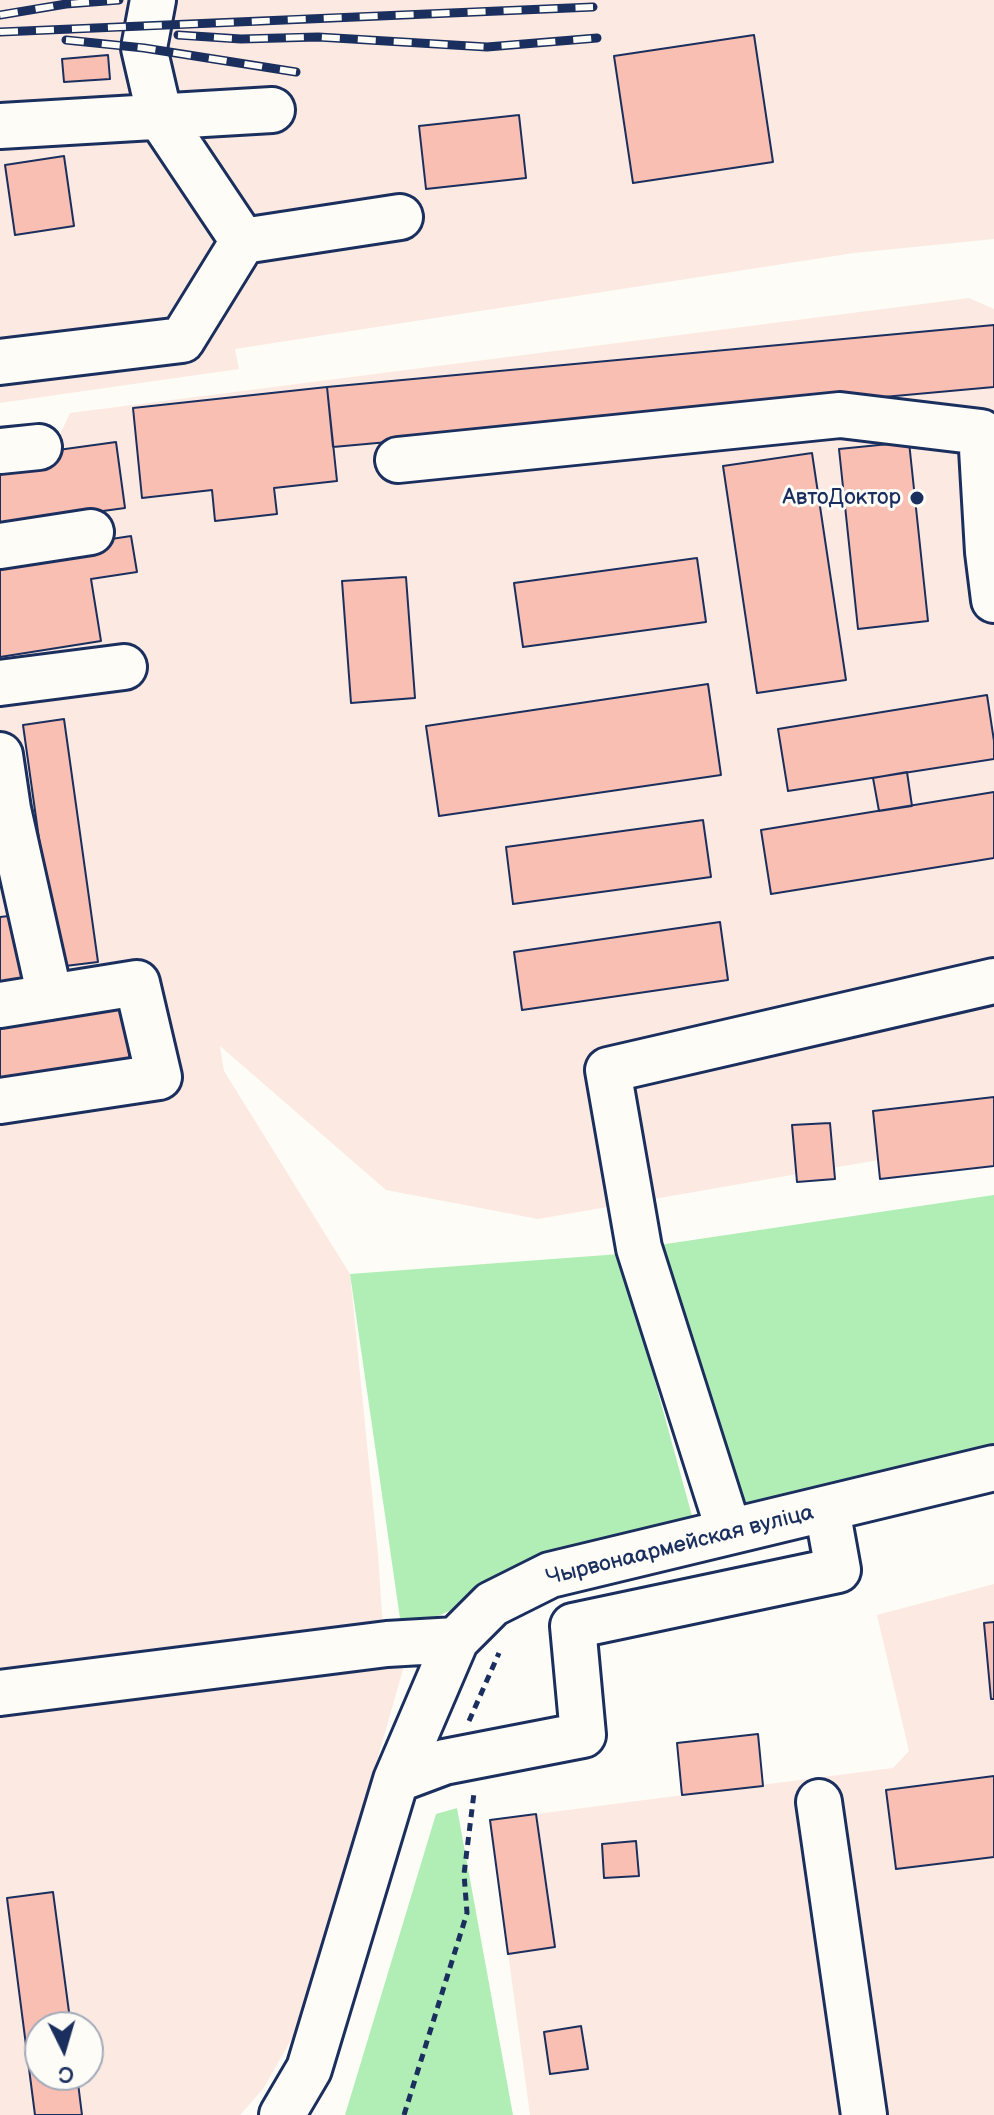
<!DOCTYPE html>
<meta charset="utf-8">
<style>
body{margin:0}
#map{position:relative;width:994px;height:2115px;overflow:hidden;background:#fdfcf7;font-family:"Balsamiq Sans",sans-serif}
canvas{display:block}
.north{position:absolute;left:24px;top:2011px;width:80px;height:80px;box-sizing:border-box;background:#fdfcf7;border:2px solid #a3aaba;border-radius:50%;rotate:175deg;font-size:22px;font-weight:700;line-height:32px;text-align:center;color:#1b2f5e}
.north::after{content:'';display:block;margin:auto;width:28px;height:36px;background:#1b2f5e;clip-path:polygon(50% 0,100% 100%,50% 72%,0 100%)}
</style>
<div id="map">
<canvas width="994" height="2115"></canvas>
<div class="north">С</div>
</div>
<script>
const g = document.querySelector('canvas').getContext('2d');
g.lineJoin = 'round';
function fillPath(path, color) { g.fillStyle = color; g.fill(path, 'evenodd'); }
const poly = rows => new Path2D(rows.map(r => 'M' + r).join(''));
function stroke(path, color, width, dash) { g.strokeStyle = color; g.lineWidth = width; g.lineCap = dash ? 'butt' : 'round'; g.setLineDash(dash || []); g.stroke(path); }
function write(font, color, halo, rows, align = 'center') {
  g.font = font + ' "Balsamiq Sans",sans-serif'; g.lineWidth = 6; g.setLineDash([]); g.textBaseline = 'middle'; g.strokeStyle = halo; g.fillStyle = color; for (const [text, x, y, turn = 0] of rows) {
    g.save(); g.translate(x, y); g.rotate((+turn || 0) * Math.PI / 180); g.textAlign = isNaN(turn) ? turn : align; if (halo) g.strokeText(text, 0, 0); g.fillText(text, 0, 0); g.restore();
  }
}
const built = poly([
 [0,0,994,0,994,239,854,253,235,349,239,369,0,403],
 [969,298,994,309,994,1166,904,1175,896,1157,538,1219,386,1190,220,1046,224,1071,350,1274,378,1554,383,1628,387,1644,404,1666,303,2019,263,2089,240,2115,0,2115,0,487,53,449,70,413],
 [40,2027,88,2027,88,2075,40,2075],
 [994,1584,994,2115,530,2115,490,1820,893,1768,909,1751,877,1615]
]);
const green = poly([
 [994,1195,994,1449,735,1510,639,1248],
 [620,1254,697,1534,548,1567,402,1632,350,1274],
 [457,1808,513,2115,345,2115,436,1814]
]);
const building = poly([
 [754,35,773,162,633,183,614,56,754,35],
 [108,55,110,79,64,82,62,59,108,55],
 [519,115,526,178,426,189,419,126,519,115],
 [64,156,74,226,15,235,5,165,64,156],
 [994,325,994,387,333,447,327,387,994,325],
 [327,387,337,481,274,488,277,514,215,521,212,490,142,498,133,408,327,387],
 [116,442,125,508,0,525,0,458,116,442],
 [909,442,928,621,858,629,839,449,909,442],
 [812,453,846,680,757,693,723,466,812,453],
 [131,536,137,572,91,579,101,641,0,657,0,556,131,536],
 [697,558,706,622,523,647,514,583,697,558],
 [406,577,415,698,351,703,342,581,406,577],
 [708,684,721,775,439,816,426,726,708,684],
 [987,695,994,741,994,759,788,791,778,729,987,695],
 [64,719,98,962,57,967,23,725,64,719],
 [907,772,912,806,879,811,873,778,907,772],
 [994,792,994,858,771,894,761,830,994,792],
 [703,820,711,877,513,904,506,847,703,820],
 [18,915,29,984,0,988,0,917,18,915],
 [720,922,728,980,522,1010,514,952,720,922],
 [122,1007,131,1067,0,1089,0,1028,122,1007],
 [994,1097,994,1166,880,1179,873,1111,994,1097],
 [830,1123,835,1179,797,1182,792,1125,830,1123],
 [994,1622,994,1699,991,1699,984,1623,994,1622],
 [758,1734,763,1786,682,1795,677,1743,758,1734],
 [994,1776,994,1857,896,1869,886,1790,994,1776],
 [536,1814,555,1947,508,1954,490,1820,536,1814],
 [636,1841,639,1876,604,1878,602,1844,636,1841],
 [53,1892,71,2027,40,2027,40,2075,77,2075,82,2115,35,2115,7,1898,53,1892],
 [581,2026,588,2069,550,2074,544,2032,581,2026]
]);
const path = poly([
 [469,1721,499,1653],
 [404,2115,467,1913,464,1874,474,1793]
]);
const minor = poly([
 [0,126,272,110],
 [243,241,400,217],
 [0,362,182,340,243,241,160,117,144,48,153,0],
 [0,451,39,447],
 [398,460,840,415,981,432,988,552,994,600],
 [0,546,91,532],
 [0,683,124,667],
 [0,755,8,809,50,997],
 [0,1005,137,983,159,1077,0,1101],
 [729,1531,639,1248,608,1070,994,981],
 [0,1693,387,1644,456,1640],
 [396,1780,444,1762,583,1735,573,1626,838,1570,827,1509],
 [819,1802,864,2115],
 [282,2115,309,2069,396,1780,456,1640,492,1604,550,1575,994,1468]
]);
const rail = poly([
 [0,15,66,4,119,0],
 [0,32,593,7],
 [178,35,241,39,318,37,487,47,597,38],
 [66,40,144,48,296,72]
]);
const markers = [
 [917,498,8,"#1b2f5e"]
];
const poiNames = [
 ["АвтоДоктор",901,498]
];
const streetNames = [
 ["Чырвонаармейская вуліца",680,1546,-14]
];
fillPath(built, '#fceae2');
fillPath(green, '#b1eeb5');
fillPath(building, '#f9bfb2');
stroke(building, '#1b2f5e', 2);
stroke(minor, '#1b2f5e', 50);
stroke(path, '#1b2f5e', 5, [8, 6]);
stroke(minor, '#fdfcf7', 44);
stroke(rail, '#1b2f5e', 9);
stroke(rail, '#fdfcf7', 6, [18]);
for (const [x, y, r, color] of markers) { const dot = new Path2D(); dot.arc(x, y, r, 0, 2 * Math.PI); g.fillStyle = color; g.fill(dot); stroke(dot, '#fdfcf7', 3); }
write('22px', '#1b2f5e', '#fdfcf7', poiNames, 'right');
write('22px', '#1b2f5e', '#fdfcf7', streetNames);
</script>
